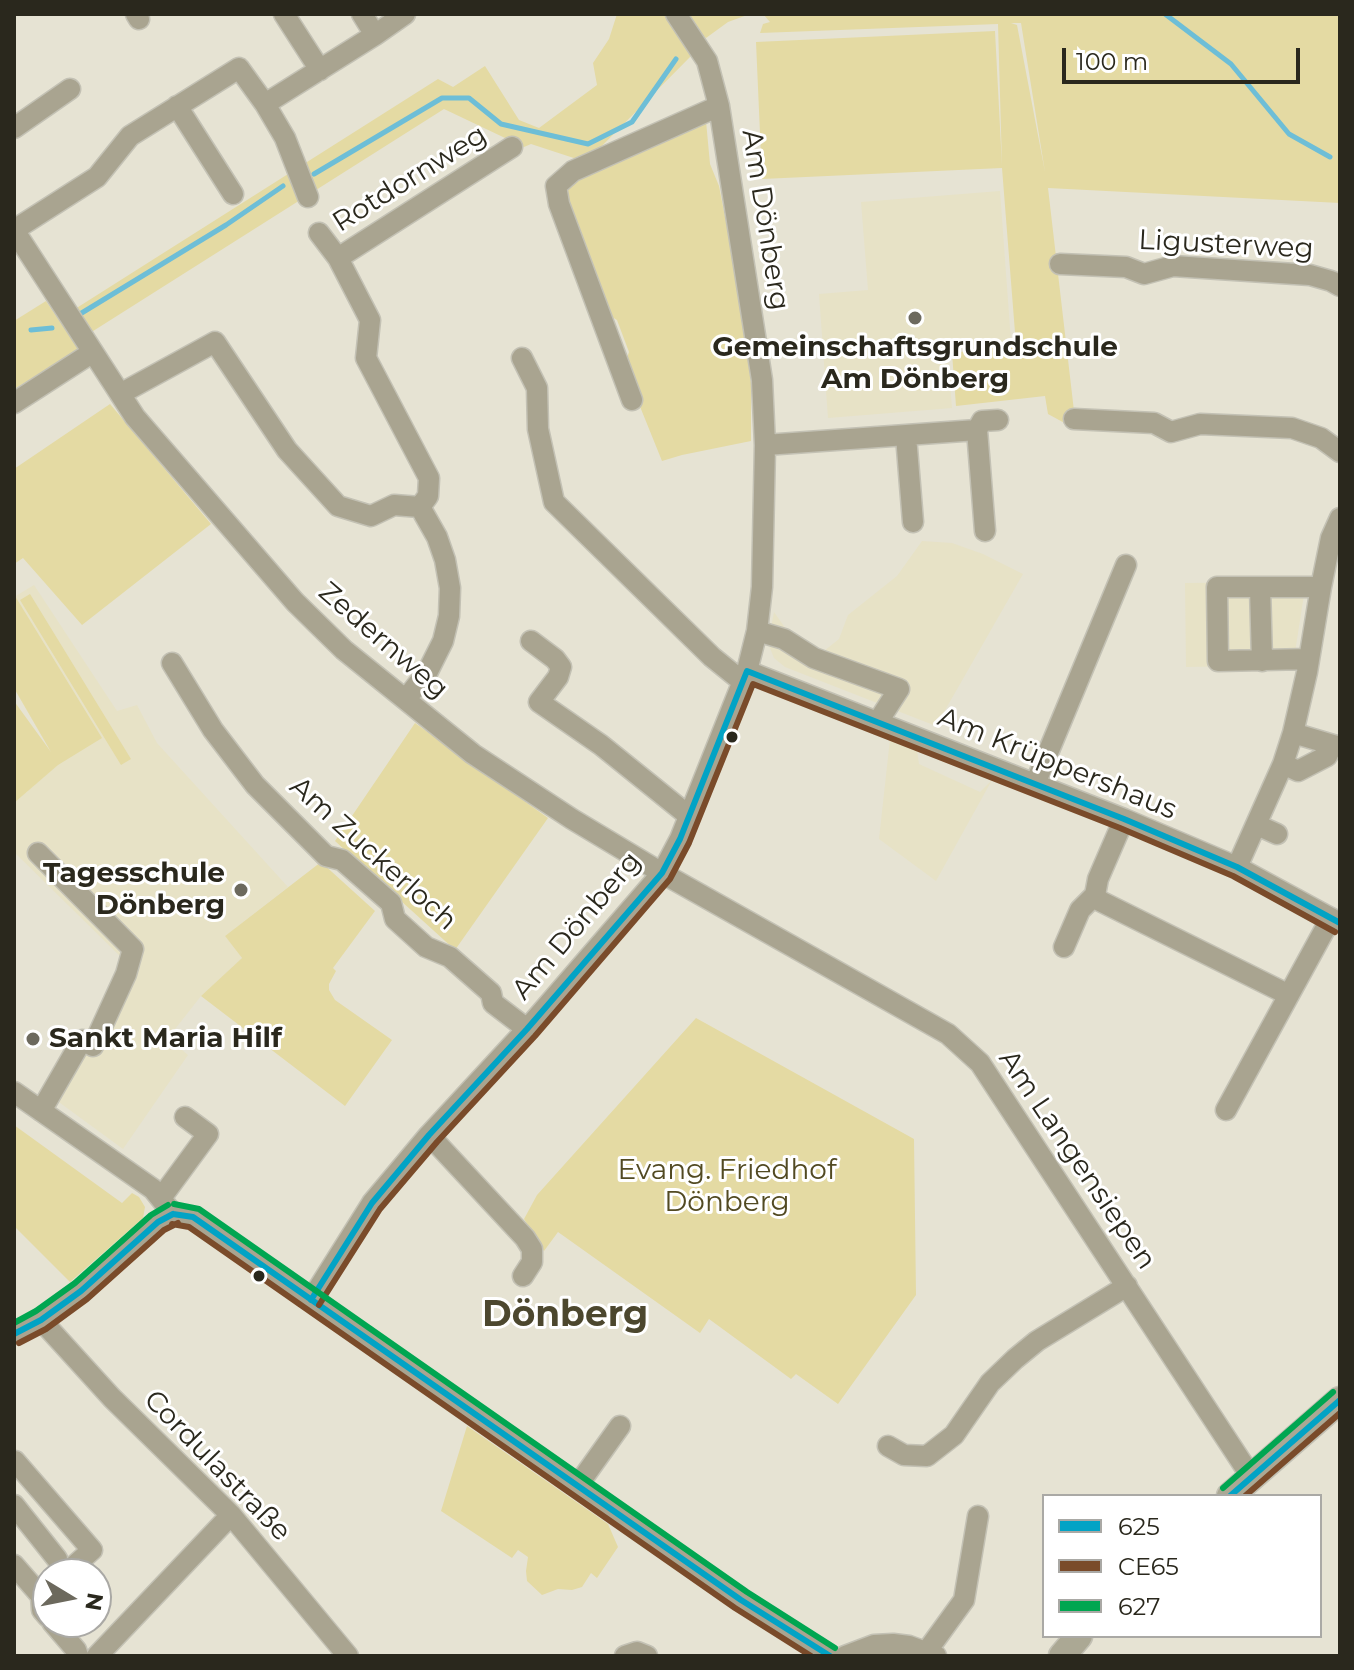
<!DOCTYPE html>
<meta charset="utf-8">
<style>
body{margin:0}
#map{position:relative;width:1354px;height:1670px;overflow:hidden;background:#e6e3d3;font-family:Montserrat,sans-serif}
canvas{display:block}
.frame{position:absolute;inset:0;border:16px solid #2a281d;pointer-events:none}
.legend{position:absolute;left:1042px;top:1494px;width:280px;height:144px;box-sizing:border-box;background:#fff;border:2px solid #aaa9a5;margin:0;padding:10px 14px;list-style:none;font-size:24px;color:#2a281d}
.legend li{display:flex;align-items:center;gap:16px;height:40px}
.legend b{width:40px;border:2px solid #aaa9a5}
.north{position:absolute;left:32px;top:1558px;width:80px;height:80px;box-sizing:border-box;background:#fff;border:2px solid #aaa9a5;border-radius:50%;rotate:100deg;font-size:22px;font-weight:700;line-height:32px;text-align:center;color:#2a281d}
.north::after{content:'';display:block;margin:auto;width:28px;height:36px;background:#6c695d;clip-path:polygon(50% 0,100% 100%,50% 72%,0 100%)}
.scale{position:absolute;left:1062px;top:48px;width:238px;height:36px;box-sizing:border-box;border:4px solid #2a281d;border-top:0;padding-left:10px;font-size:24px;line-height:28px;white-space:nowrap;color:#2a281d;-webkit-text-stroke:6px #fff;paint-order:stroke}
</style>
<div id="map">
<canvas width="1354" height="1670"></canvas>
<div class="frame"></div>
<ul class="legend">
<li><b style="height:10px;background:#02a3c5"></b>625</li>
<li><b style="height:10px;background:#7a4b2a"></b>CE65</li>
<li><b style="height:10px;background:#00a651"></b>627</li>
</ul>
<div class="north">N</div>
<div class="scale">100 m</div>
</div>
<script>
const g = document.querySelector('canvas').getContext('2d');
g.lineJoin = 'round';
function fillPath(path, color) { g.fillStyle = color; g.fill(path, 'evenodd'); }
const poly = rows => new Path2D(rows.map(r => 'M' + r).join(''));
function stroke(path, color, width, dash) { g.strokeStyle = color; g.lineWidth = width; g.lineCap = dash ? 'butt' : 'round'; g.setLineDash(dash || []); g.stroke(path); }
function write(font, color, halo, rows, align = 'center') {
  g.font = font + ' Montserrat,sans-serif'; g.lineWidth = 6; g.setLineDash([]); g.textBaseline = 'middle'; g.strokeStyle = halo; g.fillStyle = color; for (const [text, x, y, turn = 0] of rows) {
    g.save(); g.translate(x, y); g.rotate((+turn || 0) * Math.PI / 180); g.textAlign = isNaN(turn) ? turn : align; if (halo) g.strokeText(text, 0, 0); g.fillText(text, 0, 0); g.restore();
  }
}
const built = poly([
 [1000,191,1011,342,947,347,952,408,828,418,819,294,868,290,861,202],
 [922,541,952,543,983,554,1023,574,936,726,785,667,774,658,768,643,774,612,795,642,824,651,839,639,848,615,897,576],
 [1306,582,1293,665,1186,667,1185,583],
 [34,585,117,711,137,705,157,743,288,887,225,936,242,958,201,996,168,1038,188,1055,123,1149,52,1097,126,962,14,852,14,803,58,764,14,688,14,597],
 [890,739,917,750,919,764,980,792,992,780,936,881,879,839]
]);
const green = poly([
 [617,14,673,14,693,54,586,162,531,144,524,147,444,109,90,333,75,309,438,79,453,87,485,66,519,120,539,128,597,85,593,63,609,39],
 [685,14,750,14,728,22,706,38,695,30],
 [763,14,1340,14,1340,203,1048,188,1074,411,1070,426,1048,414,1045,396,956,406,952,353,1016,345,1002,168,762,179,756,42,995,31,1002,166,998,24,760,33,763,24,770,22],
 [1011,23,1021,23,1045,172,1017,25],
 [706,121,710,164,719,186,737,279,751,383,751,441,682,455,662,461,624,367,629,352,617,320,607,314,564,195,571,183,582,174],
 [46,301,79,350,14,389,14,321],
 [110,404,211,524,82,625,23,558,14,564,14,469],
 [30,594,131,759,121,765,20,600],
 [15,596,102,738,58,765,14,803,14,701,51,752,14,688],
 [415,723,548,818,455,950,335,841],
 [321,862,375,911,333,968,336,971,329,984,329,990,335,1000,392,1040,345,1106,201,996,242,958,225,936],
 [696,1018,914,1139,916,1295,838,1404,796,1374,791,1379,709,1319,700,1333,558,1232,544,1251,524,1219,537,1195],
 [14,1125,122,1203,132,1193,139,1197,145,1207,143,1218,70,1282,14,1226],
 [467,1426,608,1524,618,1547,597,1578,591,1573,582,1587,572,1590,558,1589,542,1595,527,1581,526,1571,528,1557,518,1550,512,1558,441,1511]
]);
const stream = poly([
 [1165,14,1231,64,1289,134,1330,157],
 [314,174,442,98,469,98,501,124,588,144,632,122,676,59],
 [80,314,226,225,283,186],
 [31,330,52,328]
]);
const minor = poly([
 [136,14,139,19],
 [284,14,320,70],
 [362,14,375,35],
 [405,14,375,35,265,104,239,68,130,136,97,177,14,230,135,417,295,602,344,650,473,754,572,819,662,873,948,1034,980,1063,1252,1478],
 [265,104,285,138,308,197],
 [177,106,233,194],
 [14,128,70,89],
 [319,233,338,258,370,320,366,358,429,478,428,496,420,507],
 [338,258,512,147],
 [1060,264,1126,267,1144,274,1173,266,1310,275,1331,281,1340,286],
 [522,358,537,388,538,429,554,502,712,657,743,682],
 [120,394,215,342,287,450,338,506,371,516,394,505,420,507],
 [632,400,559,204,556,186,573,171,719,106],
 [14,403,93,352],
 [1074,419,1154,423,1171,432,1200,424,1292,428,1321,438,1340,452],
 [977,430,982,421,998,420],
 [906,436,913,522],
 [765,445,977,430,985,531],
 [1260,587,1262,661],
 [757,631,784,639,814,658,899,689,877,723],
 [531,641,555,659,561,667,558,677,539,702,601,745,689,816],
 [1309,659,1218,661,1217,587,1321,587],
 [172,663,213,730,255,785,326,856,342,860,391,903,395,919,426,947,450,957,491,993,493,1003,527,1029],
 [747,671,1124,819,1237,867,1340,923],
 [406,699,428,671,443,641,449,616,450,588,445,560,437,537,420,507],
 [1293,733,1340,747],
 [1283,764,1298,771,1327,756,1332,745],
 [1035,784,1126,565],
 [1124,819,1098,879,1095,895,1100,901,1289,995],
 [1257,825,1277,834],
 [38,853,133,949,126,974,93,1046,82,1040,41,1111],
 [1237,867,1283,764,1293,733,1307,672,1321,587,1331,538,1340,518],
 [1064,947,1080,910,1095,895],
 [14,1092,153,1189,173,1214,193,1217,208,1228,741,1600,830,1656],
 [1226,1110,1331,918],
 [429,1135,525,1238,532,1249,532,1262,523,1276],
 [161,1198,208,1134,185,1117],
 [311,1300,372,1203,429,1135,527,1029,662,873,680,839,747,671,757,631,762,587,765,445,762,380,719,106,707,61,676,14],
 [41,1320,112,1398,231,1515,348,1656],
 [14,1334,41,1320,81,1291,158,1222,173,1214],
 [888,1446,904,1455,927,1456,954,1435,990,1383,1015,1359,1037,1341,1127,1286],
 [15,1461,92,1550,65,1574],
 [578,1485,620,1426],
 [14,1505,57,1559],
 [14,1565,41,1596,42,1610,48,1617],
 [52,1622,76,1650,78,1656],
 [927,1651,964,1600,978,1516],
 [97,1656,231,1515],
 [625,1656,637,1652,647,1656],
 [845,1656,874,1645,893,1644,909,1646,936,1656]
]);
const major = poly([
 [1230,1496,1340,1400],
 [1062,1656,1079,1636]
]);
const bus1 = poly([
 [747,671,1124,819,1237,867,1340,923],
 [173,1214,193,1217,741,1600,830,1656],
 [311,1300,372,1203,429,1135,527,1029,662,873,680,839,747,671],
 [14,1334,41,1320,81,1291,158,1222,173,1214],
 [1230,1496,1340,1400]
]);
const bus2 = poly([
 [172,1224,189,1227,735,1608,811,1656],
 [319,1305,380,1209,437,1142,535,1036,670,879,689,843,753,684,1120,828,1233,876,1335,932],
 [19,1343,46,1329,87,1299,164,1230,178,1223],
 [1245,1496,1340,1413]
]);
const bus3 = poly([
 [174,1204,199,1209,747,1592,835,1648],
 [14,1323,36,1311,75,1283,151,1215,168,1205],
 [1223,1488,1333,1392]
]);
const markers = [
 [915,318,8,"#6c695d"],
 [732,737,7,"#2a281d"],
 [241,890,8,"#6c695d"],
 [33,1039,8,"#6c695d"],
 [259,1276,7,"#2a281d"]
];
const streetNames = [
 ["Rotdornweg",410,179,-32],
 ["Am Dönberg",765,220,81],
 ["Ligusterweg",1226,245,3],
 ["Zedernweg",383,641,41],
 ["Am Krüppershaus",1057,764,22],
 ["Am Zuckerloch",373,854,42],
 ["Am Dönberg",577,926,-50],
 ["Am Langensiepen",1077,1160,56],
 ["Cordulastraße",217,1466,46]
];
const poiNames = [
 ["Gemeinschaftsgrundschule",915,348],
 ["Am Dönberg",915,380],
 ["Tagesschule",225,874,"right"],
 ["Dönberg",225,906,"right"],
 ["Sankt Maria Hilf",49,1039,"left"]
];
const parkNames = [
 ["Evang. Friedhof",727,1171],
 ["Dönberg",727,1203]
];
const districtNames = [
 ["Dönberg",565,1315]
];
fillPath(built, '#e7e2c6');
fillPath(green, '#e4daa3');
stroke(stream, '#6dbed7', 5);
stroke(minor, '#c3c1b4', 23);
stroke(major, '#c3c1b4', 29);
stroke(minor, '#a9a490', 20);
stroke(major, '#aba894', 26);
stroke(bus1, '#02a3c5', 6);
stroke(bus2, '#7a4b2a', 6);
stroke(bus3, '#00a651', 6);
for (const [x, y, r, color] of markers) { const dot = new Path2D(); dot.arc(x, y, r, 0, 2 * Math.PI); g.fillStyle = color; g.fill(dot); stroke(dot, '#fff', 3); }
write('28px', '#2a281d', '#fff', streetNames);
write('bold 28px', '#2a281d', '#fff', poiNames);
write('28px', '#524a22', '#fff', parkNames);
write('bold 36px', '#4c472e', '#fff', districtNames);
</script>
